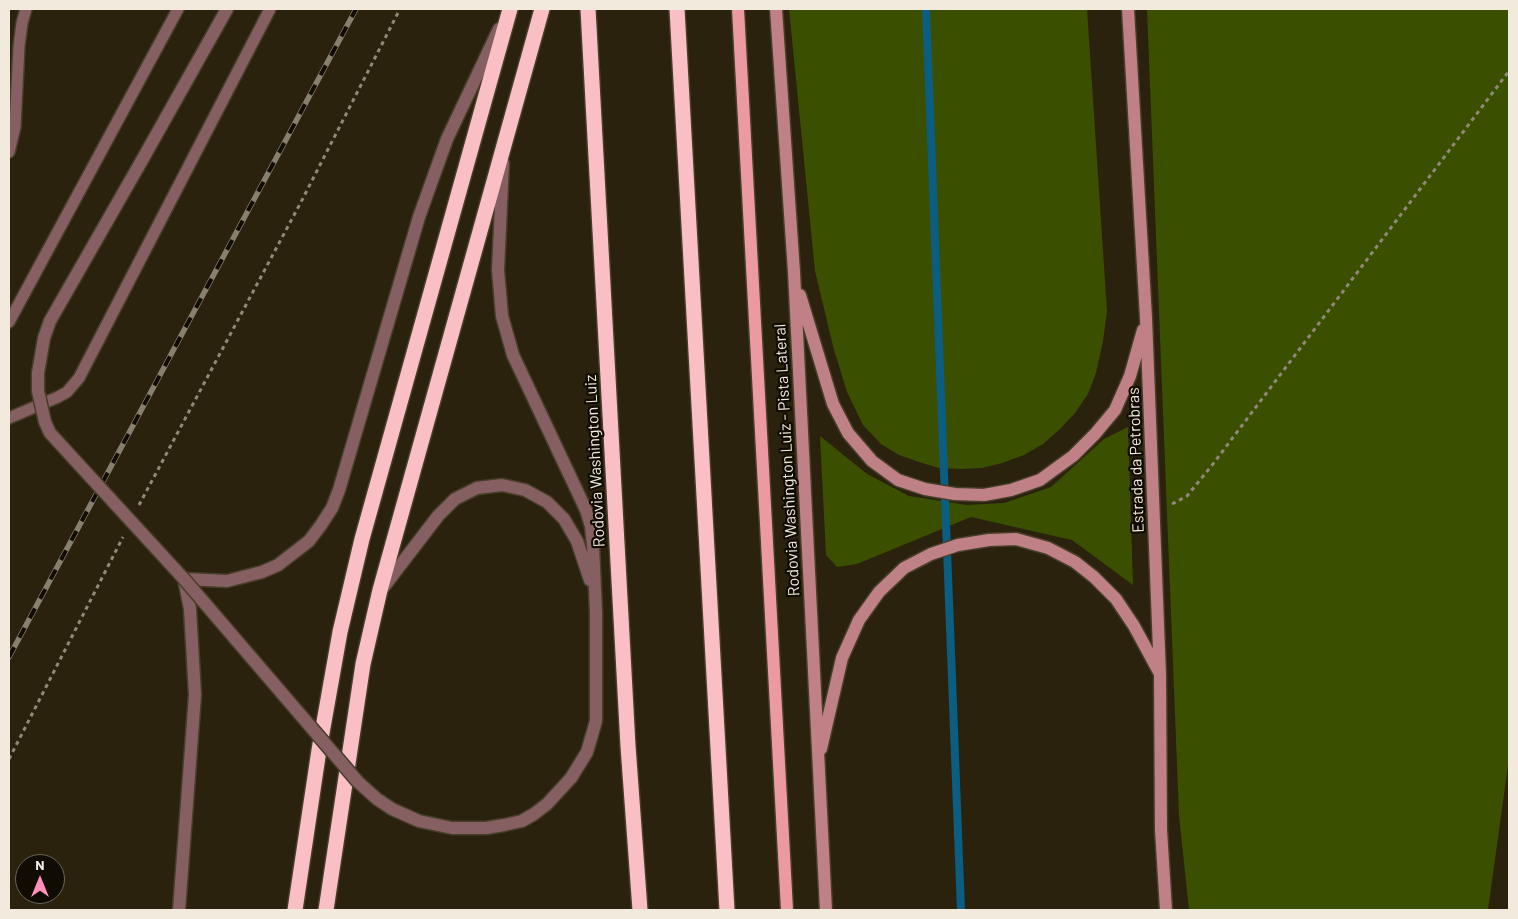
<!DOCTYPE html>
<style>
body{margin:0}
#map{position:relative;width:1518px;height:919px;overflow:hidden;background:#2b220d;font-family:Barlow,sans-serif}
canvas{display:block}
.frame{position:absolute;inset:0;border:10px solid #f1eadd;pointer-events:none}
.north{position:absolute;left:15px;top:854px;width:50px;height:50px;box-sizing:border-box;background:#100c04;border:1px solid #6a655b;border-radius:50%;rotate:0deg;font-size:14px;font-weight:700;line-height:20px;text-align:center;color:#f1eadd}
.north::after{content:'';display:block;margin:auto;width:18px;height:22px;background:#ff8eba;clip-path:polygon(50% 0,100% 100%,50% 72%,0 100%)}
</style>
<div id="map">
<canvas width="1518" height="919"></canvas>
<div class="frame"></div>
<div class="north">N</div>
</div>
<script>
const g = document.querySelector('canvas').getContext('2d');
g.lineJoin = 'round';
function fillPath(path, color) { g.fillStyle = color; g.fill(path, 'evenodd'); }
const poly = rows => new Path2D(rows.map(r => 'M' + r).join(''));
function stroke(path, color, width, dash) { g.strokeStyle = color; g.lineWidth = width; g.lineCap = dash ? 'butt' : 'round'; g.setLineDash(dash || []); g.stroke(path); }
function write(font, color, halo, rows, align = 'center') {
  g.font = font + ' Barlow,sans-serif'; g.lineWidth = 4.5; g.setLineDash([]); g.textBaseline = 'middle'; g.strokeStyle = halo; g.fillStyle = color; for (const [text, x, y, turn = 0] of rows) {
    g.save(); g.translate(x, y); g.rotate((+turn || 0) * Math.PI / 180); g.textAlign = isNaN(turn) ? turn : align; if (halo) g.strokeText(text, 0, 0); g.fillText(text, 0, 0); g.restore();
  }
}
const green = poly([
 [789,9,1087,9,1107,311,1103,341,1096,373,1088,394,1075,413,1060,429,1043,444,1024,455,1002,463,982,468,961,469,939,468,919,462,899,455,881,444,863,425,847,392,834,350,815,271],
 [1147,9,1509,9,1509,758,1488,910,1189,910,1179,815],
 [1128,427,1133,585,1072,540,971,517,857,564,837,567,826,555,820,436,867,474,909,496,967,505,1004,503,1051,487,1104,439]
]);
const stream = poly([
 [926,9,961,910]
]);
const path = poly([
 [1172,504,1187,496,1213,464,1509,71],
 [139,505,301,202,400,9],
 [9,759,123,537]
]);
const service = poly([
 [9,152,15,127,19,46,22,23,26,9],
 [9,322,178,9],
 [9,418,58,397,67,392,79,378,270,9]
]);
const tertiary = poly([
 [141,162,227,9],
 [503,163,498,270,502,316,513,355,586,510,591,526,593,546,596,612,596,721,587,752,571,778],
 [382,589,438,516,455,499,477,488,502,485,525,490,547,502,564,519,577,541,590,580],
 [179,910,195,695,190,609,184,579,227,581,262,572,278,565,309,541,321,525,332,508,339,490,419,217,447,139,499,29]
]);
const secondary = poly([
 [776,9,794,272,826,910],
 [1128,9,1146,318,1160,675,1161,830,1166,910],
 [800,295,833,404,848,433,872,461,898,480,925,489,955,494,984,495,1011,490,1040,480,1073,456,1095,434,1115,410,1130,376,1143,330],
 [821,749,842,658,859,620,879,592,904,568,931,554,958,545,989,540,1016,539,1048,548,1075,562,1094,577,1116,599,1134,626,1159,672]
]);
const primary = poly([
 [738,9,787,910]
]);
const motorway = poly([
 [588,9,628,746,640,910],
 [677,9,727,910],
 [295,910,319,750,340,632,362,539,510,9],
 [326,910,363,664,380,590,542,9]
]);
const rail = poly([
 [9,657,356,9]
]);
const tertiaryBridge = poly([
 [141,162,50,321,44,338,38,373,38,391,45,422,50,433,184,579,358,782,377,799,392,809,419,821,452,828,486,828,504,825,522,821,534,814,547,804,571,778]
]);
const streetNames = [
 ["Rodovia Washington Luiz - Pista Lateral",787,460,-93],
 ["Estrada da Petrobras",1136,460,-92],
 ["Rodovia Washington Luiz",595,461,-93]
];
fillPath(green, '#3b4f00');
stroke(stream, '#0b5d81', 8);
stroke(service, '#473e2a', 14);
stroke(tertiary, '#473e2a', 15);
stroke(secondary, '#473e2a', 15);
stroke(primary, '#473e2a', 15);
stroke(motorway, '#473e2a', 18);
stroke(path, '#918979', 3, [4, 4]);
stroke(service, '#865f62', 11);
stroke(tertiary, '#865f62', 12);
stroke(secondary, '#bf8086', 12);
stroke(primary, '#eb9aa2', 12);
stroke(motorway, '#fabfc4', 15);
stroke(rail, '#88806f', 5.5);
stroke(rail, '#100c04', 4, [11]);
stroke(tertiaryBridge, '#473e2a', 15, []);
stroke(tertiaryBridge, '#865f62', 12);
write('16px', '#f1eadd', '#100c04', streetNames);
</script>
